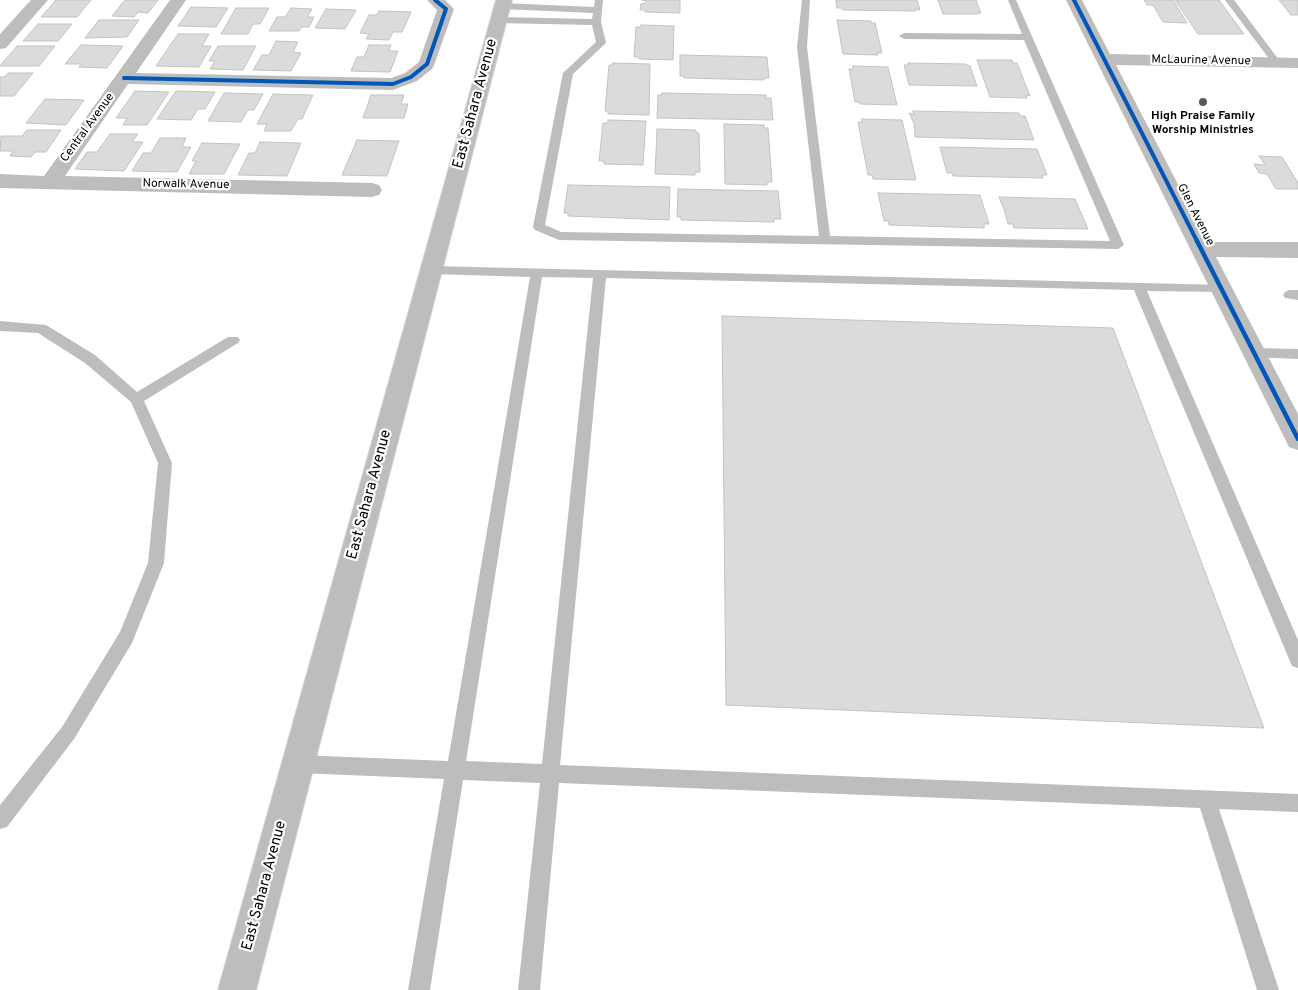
<!DOCTYPE html>
<style>
body{margin:0}
canvas{display:block;background:#fff}
</style>
<canvas width="1298" height="990"></canvas>
<script>
const g = document.querySelector('canvas').getContext('2d');
g.lineJoin = 'round';
function fillPath(path, color) { g.fillStyle = color; g.fill(path, 'evenodd'); }
const poly = rows => new Path2D(rows.map(r => 'M' + r).join(''));
function stroke(path, color, width, dash) { g.strokeStyle = color; g.lineWidth = width; g.lineCap = dash ? 'butt' : 'round'; g.setLineDash(dash || []); g.stroke(path); }
function write(font, color, halo, rows, align = 'center') {
  g.font = font + ' Overpass,sans-serif'; g.lineWidth = 4.5; g.setLineDash([]); g.textBaseline = 'middle'; g.strokeStyle = halo; g.fillStyle = color; for (const [text, x, y, turn = 0] of rows) {
    g.save(); g.translate(x, y); g.rotate((+turn || 0) * Math.PI / 180); g.textAlign = isNaN(turn) ? turn : align; if (halo) g.strokeText(text, 0, 0); g.fillText(text, 0, 0); g.restore();
  }
}
const building = poly([
 [56,0,91,0,77,17,41,17,56,0],
 [125,0,158,0,148,13,138,12,134,17,112,16,125,0],
 [642,0,680,0,680,13,645,12,645,10,640,10,641,4,646,3,646,1,642,0],
 [836,0,917,0,920,10,915,9,916,11,843,10,842,8,837,8,836,0],
 [938,0,976,0,981,13,977,13,978,14,943,14,938,0],
 [1144,0,1173,0,1187,23,1163,22,1153,5,1147,5,1144,0],
 [1175,0,1219,0,1244,34,1198,34,1175,0],
 [1279,0,1298,0,1298,15,1291,15,1279,0],
 [191,7,228,8,216,27,178,26,191,7],
 [236,8,269,8,260,24,253,24,248,34,221,34,236,8],
 [291,8,312,9,307,17,314,17,309,27,302,27,299,31,269,31,277,17,285,17,291,8],
 [326,9,356,10,345,29,315,28,326,9],
 [379,11,411,12,402,32,393,32,389,40,366,39,369,34,360,33,369,15,377,15,379,11],
 [99,20,139,20,127,37,85,38,99,20],
 [837,20,871,21,871,23,875,23,882,53,877,53,878,55,843,54,837,20],
 [38,24,72,24,58,41,23,41,38,24],
 [641,25,674,26,673,60,639,59,639,57,634,57,636,27,641,27,641,25],
 [178,34,209,34,202,46,211,46,199,67,156,66,178,34],
 [276,41,298,42,293,52,301,53,291,71,253,70,262,55,269,55,276,41],
 [81,45,123,46,107,68,79,67,81,64,65,64,81,45],
 [369,45,391,45,389,51,398,51,390,72,351,71,357,57,364,57,369,45],
 [17,46,55,46,39,66,0,66,17,46],
 [218,46,256,46,243,70,210,69,215,61,209,61,218,46],
 [680,55,767,57,769,78,764,78,764,80,684,78,684,76,680,76,680,55],
 [977,60,1012,60,1013,63,1017,63,1030,96,1026,95,1027,98,990,97,977,60],
 [613,63,650,64,649,115,608,114,608,111,605,111,609,65,613,65,613,63],
 [908,63,965,64,970,66,977,86,909,85,904,65,909,65,908,63],
 [853,66,888,67,897,105,860,104,859,102,855,102,849,69,853,69,853,66],
 [8,73,33,73,14,96,0,96,0,77,4,77,8,73],
 [135,91,169,92,147,125,123,125,127,118,116,118,135,91],
 [176,91,215,92,205,109,198,109,191,120,157,119,176,91],
 [224,93,263,94,254,110,248,110,241,122,208,121,224,93],
 [662,93,766,95,766,98,771,98,773,120,657,118,658,95,662,95,662,93],
 [273,94,313,95,302,119,298,119,291,131,264,131,267,124,257,124,273,94],
 [371,95,404,95,401,104,408,104,404,118,363,118,371,95],
 [45,99,84,100,66,125,26,123,45,99],
 [913,111,1019,113,1020,116,1025,116,1034,140,915,137,914,123,909,113,914,114,913,111],
 [862,119,902,120,916,180,873,179,872,175,868,175,858,122,862,122,862,119],
 [608,120,646,121,643,165,604,164,604,161,599,161,603,123,608,123,608,120],
 [724,124,764,125,764,128,768,128,772,182,767,182,767,185,725,184,724,124],
 [657,129,696,130,696,133,699,133,700,172,695,172,695,175,655,174,657,129],
 [27,130,61,130,46,152,35,152,31,157,10,156,13,151,0,151,1,136,22,136,27,130],
 [110,134,138,134,132,142,143,142,124,171,75,169,87,152,97,152,110,134],
 [160,138,186,138,182,147,191,147,177,172,132,171,143,153,151,153,160,138],
 [357,140,399,141,387,176,342,175,357,140],
 [260,142,301,143,287,176,238,175,249,153,255,153,260,142],
 [202,143,240,144,224,174,189,174,196,161,192,161,202,143],
 [940,147,1037,149,1047,175,1042,175,1043,178,953,176,952,173,947,173,940,147],
 [1259,156,1282,157,1298,183,1298,189,1276,189,1267,174,1259,173,1254,164,1265,165,1259,156],
 [568,185,670,187,669,220,568,216,568,213,564,213,568,185],
 [678,189,778,191,781,219,774,219,774,222,681,220,681,217,677,217,678,189],
 [878,193,980,195,989,224,984,224,984,228,889,225,888,221,884,221,878,193],
 [999,197,1075,199,1088,229,1014,228,1013,224,1008,224,1004,209,999,197],
 [722,316,1113,328,1264,728,726,705,722,316]
]);
const lane = poly([
 [595,0,603,0,601,22,606,43,573,74,545,225,561,232,819,236,797,47,802,0,810,0,807,47,830,236,1110,241,1024,40,904,39,899,36,904,33,1022,34,1008,0,1016,0,1124,245,1118,249,559,240,535,230,533,227,563,73,596,42,592,25,498,23,493,20,498,17,592,19,593,13,502,9,497,6,502,3,594,7,595,0],
 [1225,0,1234,0,1279,60,1279,64,1273,64,1225,0],
 [431,266,1225,285,1227,288,1225,291,1221,292,1147,291,1298,640,1298,668,1292,666,1134,290,606,278,560,765,1298,794,1298,812,1219,809,1279,990,1257,990,1200,808,559,783,540,990,518,990,540,783,463,780,430,990,408,990,444,779,298,773,292,770,289,764,292,758,298,755,448,761,530,277,431,274,425,270,431,266],
 [542,277,593,278,542,764,466,761,542,277],
 [1289,290,1298,290,1298,300,1285,298,1283,295,1285,292,1289,290],
 [0,321,46,325,95,355,137,392,228,337,238,337,240,340,238,343,144,401,172,463,164,563,132,643,74,739,7,827,0,829,0,805,62,727,120,632,148,563,158,463,131,402,85,363,38,333,0,331,0,321],
 [1255,348,1298,349,1298,359,1250,357,1248,353,1250,349,1255,348]
]);
const street = poly([
 [31,0,48,0,6,48,0,49,0,34,31,0],
 [170,0,186,0,136,73,391,78,405,73,419,62,437,10,427,0,445,0,454,9,433,68,417,81,393,90,128,84,65,176,372,183,379,185,382,190,379,195,372,197,0,188,0,174,44,176,170,0],
 [1066,0,1082,0,1110,54,1298,58,1298,68,1116,65,1208,242,1298,242,1298,258,1216,257,1298,414,1298,450,1289,447,1066,0]
]);
const primary = poly([
 [496,0,512,0,256,990,218,990,496,0]
]);
const cyclewayFar1 = poly([
 [1074,0,1198,243],
 [124,78,393,84,411,77,427,64,446,9,435,0]
]);
const cycleway = poly([
 [1197,241,1298,439]
]);
const markers = [
 [1203,102,5,"#595959"]
];
const farStreetnames = [
 ["McLaurine Avenue",1201,61,1],
 ["Central Avenue",88,128,-54],
 ["Norwalk Avenue",186,185,1],
 ["Glen Avenue",1195,215,63]
];
const farPoinames = [
 ["High Praise Family",1203,117],
 ["Worship Ministries",1203,131]
];
const streetNames = [
 ["East Sahara Avenue",476,104,-75],
 ["East Sahara Avenue",370,495,-75],
 ["East Sahara Avenue",265,886,-75]
];
fillPath(building, '#dbdbdb');
stroke(building, '#c3c3c3', 1);
stroke(primary, '#dbdbdb', 2);
fillPath(lane, '#bdbdbd');
fillPath(street, '#bdbdbd');
fillPath(primary, '#bdbdbd');
stroke(cyclewayFar1, '#0057b8', 4);
stroke(cycleway, '#0057b8', 4.5);
for (const [x, y, r, color] of markers) { const dot = new Path2D(); dot.arc(x, y, r, 0, 2 * Math.PI); g.fillStyle = color; g.fill(dot); stroke(dot, '#fff', 2); }
write('12px', '#000', '#fff', farStreetnames);
write('bold 12px', '#000', '#fff', farPoinames);
write('15px', '#000', '#fff', streetNames);
</script>
